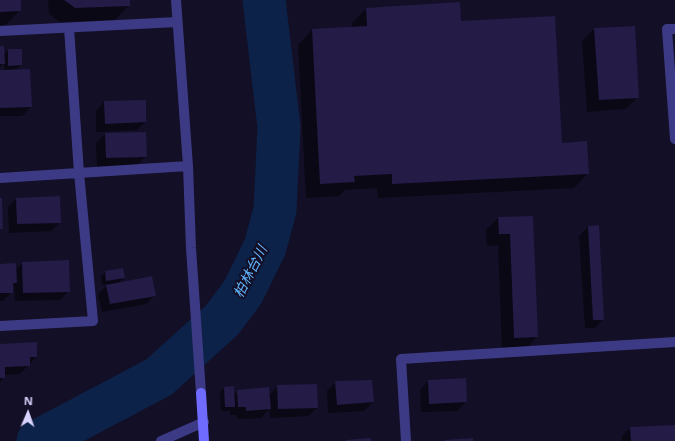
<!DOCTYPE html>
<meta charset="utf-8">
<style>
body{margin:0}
#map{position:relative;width:675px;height:441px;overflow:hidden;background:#130f26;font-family:"Noto Sans",sans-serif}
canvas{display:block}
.north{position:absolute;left:8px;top:393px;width:40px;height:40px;-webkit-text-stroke:3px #130f26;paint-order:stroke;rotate:2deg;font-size:11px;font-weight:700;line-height:16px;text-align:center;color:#d9d4ff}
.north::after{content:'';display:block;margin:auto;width:14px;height:18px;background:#d9d4ff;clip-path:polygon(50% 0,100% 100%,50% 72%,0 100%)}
</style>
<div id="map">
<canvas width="675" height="441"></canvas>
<div class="north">N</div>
</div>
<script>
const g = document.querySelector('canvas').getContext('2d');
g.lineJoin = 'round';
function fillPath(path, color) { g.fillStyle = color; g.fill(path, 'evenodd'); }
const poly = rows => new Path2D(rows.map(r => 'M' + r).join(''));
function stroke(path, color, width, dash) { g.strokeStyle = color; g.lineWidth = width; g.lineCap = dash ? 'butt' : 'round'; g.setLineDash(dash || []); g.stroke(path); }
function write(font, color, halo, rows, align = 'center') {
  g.font = font + ' "Noto Sans","Noto Sans JP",sans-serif'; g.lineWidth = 4; g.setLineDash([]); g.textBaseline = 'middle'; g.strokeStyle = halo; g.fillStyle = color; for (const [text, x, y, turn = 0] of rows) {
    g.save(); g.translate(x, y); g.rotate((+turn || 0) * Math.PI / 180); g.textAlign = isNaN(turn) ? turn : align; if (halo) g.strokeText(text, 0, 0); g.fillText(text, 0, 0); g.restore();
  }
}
const shadow = poly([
 [0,0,20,0,20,10,6,25,0,25],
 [48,0,129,0,129,5,115,20,60,22,49,14],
 [366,9,460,22,561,144,588,173,574,188,378,198,377,188,345,190,339,196,306,198,298,45,312,30,352,28,352,23],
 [594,29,638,97,626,109,587,112,582,41],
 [0,47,3,55,8,50,21,50,21,65,15,71,31,107,22,116,0,116,0,71,4,71,4,63,0,67],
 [104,102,145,122,137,130,96,132,96,111],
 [145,133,146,156,137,165,97,167,96,143,105,134],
 [16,199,60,223,51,231,9,233,8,207],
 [532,217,537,337,525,349,502,350,498,245,487,246,486,230,498,218],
 [598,226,603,319,595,328,585,328,579,236,588,227],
 [23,263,69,291,60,300,15,301,14,284,12,287,12,292,3,301,0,301,0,265,15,270],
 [105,272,124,278,118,283,155,295,146,304,102,312,98,294,108,284,102,285,101,277],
 [0,345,36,357,20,374,4,375,4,377,0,382],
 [428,381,466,402,457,411,421,412,420,390],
 [336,382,373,402,364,411,328,413,327,391],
 [278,386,317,408,308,416,270,418,269,409,261,418,238,419,237,415,230,415,230,411,221,411,220,392,224,388,233,395,238,391,269,395],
 [675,426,675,441,622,441,622,436,630,428]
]);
const river = poly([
 [38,441,159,377,222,320,243,292,265,247,275,210,279,127,264,0]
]);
const building = poly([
 [0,0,21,0,21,11,0,12],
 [64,0,130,0,130,6,75,8],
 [460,2,461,21,555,16,562,143,587,141,589,174,392,184,392,174,354,176,355,182,320,184,312,29,367,26,366,8],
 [635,26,639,98,599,100,594,28],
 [0,46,4,46,5,64,0,64],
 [8,49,22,49,22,65,8,66],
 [30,69,32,107,0,108,0,70],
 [146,100,146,122,105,124,104,101],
 [146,132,147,157,106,158,105,133],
 [60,196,61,223,17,224,16,198],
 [0,198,2,198,3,229,0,229],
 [533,216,538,337,514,338,510,234,499,234,498,217],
 [599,225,604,320,593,320,588,226],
 [69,260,70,292,23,293,22,262],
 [16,263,17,283,13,283,13,293,0,293,0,264],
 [123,268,125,278,106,281,105,271],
 [152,276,156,296,110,304,106,285],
 [37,342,37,357,30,357,30,366,5,367,5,378,0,378,0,344],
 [466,378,467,402,429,404,428,380],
 [372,380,374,402,337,405,335,381],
 [317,384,318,408,278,409,277,385],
 [234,386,235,407,225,407,224,387],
 [269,387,271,409,246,411,246,407,238,407,237,390],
 [675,425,675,441,631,441,630,427],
 [371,438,371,441,346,441,346,440],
 [473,438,473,441,445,441,445,440]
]);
const street = poly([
 [176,0,188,166,191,248,201,393],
 [675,29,667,29,675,139],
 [0,31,177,22],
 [0,178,188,166],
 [0,326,93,321,79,173,69,28],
 [161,441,204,422],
 [406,441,401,359,675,342]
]);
const secondary = poly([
 [201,393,204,441]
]);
const waterNames = [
 ["柏林台川",251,272,-63]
];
fillPath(shadow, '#0007');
stroke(river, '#0c2248', 43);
fillPath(building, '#241b47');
stroke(street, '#3d3a85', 10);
stroke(secondary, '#6f6bff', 10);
write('italic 14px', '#62b6ff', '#130f26', waterNames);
</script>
